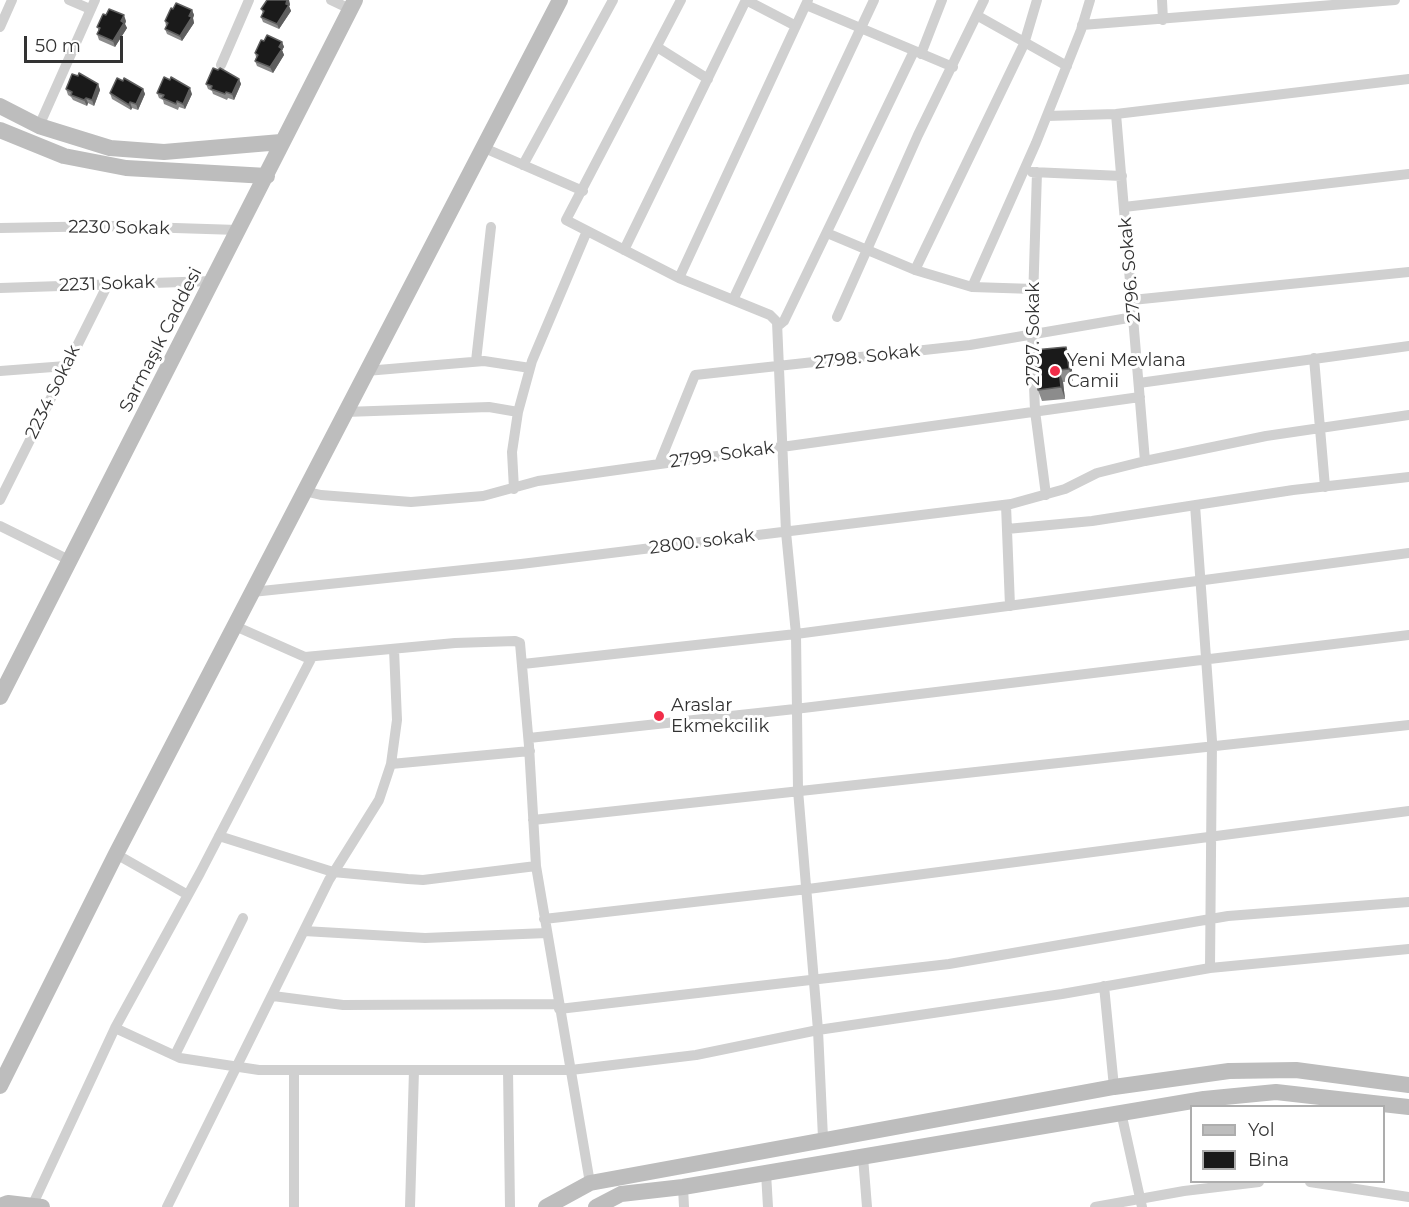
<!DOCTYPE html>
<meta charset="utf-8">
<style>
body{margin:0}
#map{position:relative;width:1409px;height:1207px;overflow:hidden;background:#fff;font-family:Montserrat,sans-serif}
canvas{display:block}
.legend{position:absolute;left:1190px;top:1105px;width:195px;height:78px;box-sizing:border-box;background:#fff;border:2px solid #adadad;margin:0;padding:8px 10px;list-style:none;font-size:18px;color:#333}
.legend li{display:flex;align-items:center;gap:12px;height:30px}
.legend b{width:30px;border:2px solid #adadad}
.scale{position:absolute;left:24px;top:36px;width:99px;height:27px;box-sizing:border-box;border:3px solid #333;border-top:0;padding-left:8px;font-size:18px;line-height:21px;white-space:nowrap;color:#333;-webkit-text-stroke:4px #fff;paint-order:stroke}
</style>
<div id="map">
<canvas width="1409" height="1207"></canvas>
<ul class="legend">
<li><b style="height:8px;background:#bdbdbd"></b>Yol</li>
<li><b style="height:16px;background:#1a1a1a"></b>Bina</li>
</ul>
<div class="scale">50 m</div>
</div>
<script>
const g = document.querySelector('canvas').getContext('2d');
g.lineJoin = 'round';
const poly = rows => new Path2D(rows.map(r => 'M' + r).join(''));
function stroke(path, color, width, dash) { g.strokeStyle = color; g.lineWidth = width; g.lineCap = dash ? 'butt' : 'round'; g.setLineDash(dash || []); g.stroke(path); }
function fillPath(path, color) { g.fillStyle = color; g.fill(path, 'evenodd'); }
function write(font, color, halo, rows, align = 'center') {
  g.font = font + ' Montserrat,sans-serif'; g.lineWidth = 6; g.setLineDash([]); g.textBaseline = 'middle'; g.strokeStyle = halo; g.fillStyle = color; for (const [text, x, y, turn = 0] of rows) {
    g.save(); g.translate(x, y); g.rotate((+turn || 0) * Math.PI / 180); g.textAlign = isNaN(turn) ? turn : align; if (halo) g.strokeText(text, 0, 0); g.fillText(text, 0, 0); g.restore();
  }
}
const street = poly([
 [69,0,90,9],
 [331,0,350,9],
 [681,0,566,220,679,278,770,315,777,322,786,532,796,634,798,790,818,1030,823,1138],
 [1162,0,1163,20],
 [806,5,953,67],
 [978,16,1067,66],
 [1082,25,1395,0],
 [0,27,12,0],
 [657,47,708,79],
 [921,54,942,0],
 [221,65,249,0],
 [1116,114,1145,461],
 [1047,116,1116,114,1409,79],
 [39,126,95,0],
 [482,147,583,191],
 [523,165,613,0],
 [1032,172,1122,176],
 [1037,172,1032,333,1035,411,1046,495],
 [1124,207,1409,174],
 [0,228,112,226,238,230],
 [827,233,915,270,972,287,1034,289],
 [624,250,746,0,796,26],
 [915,270,1024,44,1037,0],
 [679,278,808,0],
 [972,287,1036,143,1081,30,1090,0],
 [0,288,213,281],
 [733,300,874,0],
 [1132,300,1409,272],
 [837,317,918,135,984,0],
 [778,326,784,321,914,51],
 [1314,358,1325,487],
 [476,361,491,227],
 [0,371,66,366],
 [366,371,484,361,530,368],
 [1139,383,1409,346],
 [345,412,489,407,518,412],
 [659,464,695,375,970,345,1134,317],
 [514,489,512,452,518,412,532,361,587,231],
 [304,491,321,495,411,502,483,496,538,481,1140,397],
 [0,500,108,284],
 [1006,505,1010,606],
 [1195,505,1212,741,1210,968],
 [0,526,69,560],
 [1007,529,1092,521,1293,490,1409,477],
 [252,592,521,564,1011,504,1065,489,1097,473,1145,461,1266,436,1409,415],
 [235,626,305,657,455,643,515,641,520,643,529,746,536,866,590,1183],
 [523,664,796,634,1409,553],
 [529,738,795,709,1409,635],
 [391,764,530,751],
 [533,820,1409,725],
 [219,836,333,872,408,879,423,880,536,866],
 [116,854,188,895],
 [544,919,808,889,1409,811],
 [304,931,425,938,547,933],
 [1104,986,1114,1087],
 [273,996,343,1005,558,1004],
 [559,1009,949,964,1228,916,1409,902],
 [115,1028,180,1058,259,1070,571,1070,696,1055,818,1030,1062,994,1210,968,1409,949],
 [175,1055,243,918],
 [294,1070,294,1207],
 [508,1070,510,1207],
 [1121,1112,1142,1207],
 [863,1157,867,1207],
 [766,1173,768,1207],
 [1310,1182,1409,1197],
 [683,1187,684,1207],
 [32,1206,115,1028,200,873,312,657],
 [167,1207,329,880,379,800,391,764,397,720,394,649],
 [410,1207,414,1070],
 [1095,1207,1184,1191,1259,1182]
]);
const secondary = poly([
 [0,106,39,126,110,148,164,152,281,142],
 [0,130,64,156,126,168,267,176],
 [0,697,355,0],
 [0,1086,116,854,560,0],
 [0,1206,8,1203,42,1207],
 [546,1207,590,1183,1114,1087,1229,1071,1296,1070,1409,1085],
 [596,1207,621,1194,683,1187,1204,1099,1276,1092,1409,1107]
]);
const wall = poly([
 [290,4,289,6,291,11,279,29,263,22,261,17,263,13,261,9],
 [173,9,192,10,194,15,193,18,194,23,182,41,167,34,165,29,166,26,165,21],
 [106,15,126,21,125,24,127,28,115,47,99,40,97,34,99,31,97,27],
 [264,41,282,42,284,47,282,50,284,55,273,73,257,66,255,61,256,57,255,53],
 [239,79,241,84,234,100,228,98,227,100,213,94,212,91,208,89,206,84],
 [98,84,100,90,94,106,88,103,87,106,73,100,71,97,68,95,66,89],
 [143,89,145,94,138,110,132,108,131,110,112,99,110,93],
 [157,93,192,94,185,109,179,107,178,110,164,104,163,100,159,98],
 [1066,347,1071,359,1073,381,1063,382,1065,399,1042,401,1038,390]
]);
const shadedWall = poly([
 [287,0,289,0,290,4,289,6,291,11,279,29,277,24],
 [192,10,194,15,193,18,194,23,182,41,180,36],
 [124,15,126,21,125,24,127,28,115,47,113,41],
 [282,42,284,47,282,50,284,55,273,73,270,67],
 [239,79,241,84,234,100,232,94],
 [98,84,100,90,94,106,92,100],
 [190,88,192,94,185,109,183,104],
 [143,89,145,94,138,110,136,104],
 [86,98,88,103,87,106,84,100],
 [130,102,132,108,131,110,129,105],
 [1066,347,1071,359,1073,381,1069,369],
 [1059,370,1063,382,1065,399,1061,387]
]);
const building = poly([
 [267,0,287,0,286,4,289,5,277,24,261,17,264,11,261,9,267,0],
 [176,3,192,10,189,16,192,17,180,36,165,29,168,23,165,21,171,8,173,9,176,3],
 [109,9,124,15,121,21,124,23,113,41,97,34,100,28,97,27,103,14,106,15,109,9],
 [267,35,282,42,279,47,282,49,270,67,255,61,258,55,255,53,261,40,264,41,267,35],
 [213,68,218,70,220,68,239,79,232,94,226,92,225,94,211,89,212,86,206,84,213,68],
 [79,73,98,84,92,100,86,98,84,100,71,95,72,92,66,89,72,74,78,76,79,73],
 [164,77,170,80,171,77,190,88,183,104,177,101,176,104,162,98,164,95,157,93,164,77],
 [117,78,123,81,124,78,143,89,136,104,130,102,129,105,110,93,117,78],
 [1066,347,1069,369,1059,370,1061,387,1038,390,1034,350,1066,347]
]);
const markers = [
 [1055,371,6,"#f12d49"],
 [659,716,6,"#f12d49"]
];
const streetNames = [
 ["2230 Sokak",119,228,1],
 ["2796. Sokak",1130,270,-95],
 ["2231 Sokak",107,284,-2],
 ["2797. Sokak",1034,334,-90],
 ["Sarmaşık Caddesi",161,340,-63],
 ["2798. Sokak",867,357,-7],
 ["2234 Sokak",53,392,-64],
 ["2799. Sokak",722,455,-8],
 ["2800. sokak",702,542,-7]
];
const poiNames = [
 ["Yeni Mevlana",1067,361],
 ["Camii",1067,382],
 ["Araslar",671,706],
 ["Ekmekcilik",671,727]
];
stroke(street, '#d0d0d0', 10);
stroke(secondary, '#bdbdbd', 16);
fillPath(wall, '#8c8c8c');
fillPath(shadedWall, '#5f5f5f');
fillPath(building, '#1a1a1a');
stroke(building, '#5f5f5f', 1.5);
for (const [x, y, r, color] of markers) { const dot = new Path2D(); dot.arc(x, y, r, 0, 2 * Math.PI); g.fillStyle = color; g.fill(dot); stroke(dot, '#fff', 2); }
write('18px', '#333', '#fff', streetNames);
write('18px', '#333', '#fff', poiNames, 'left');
</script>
